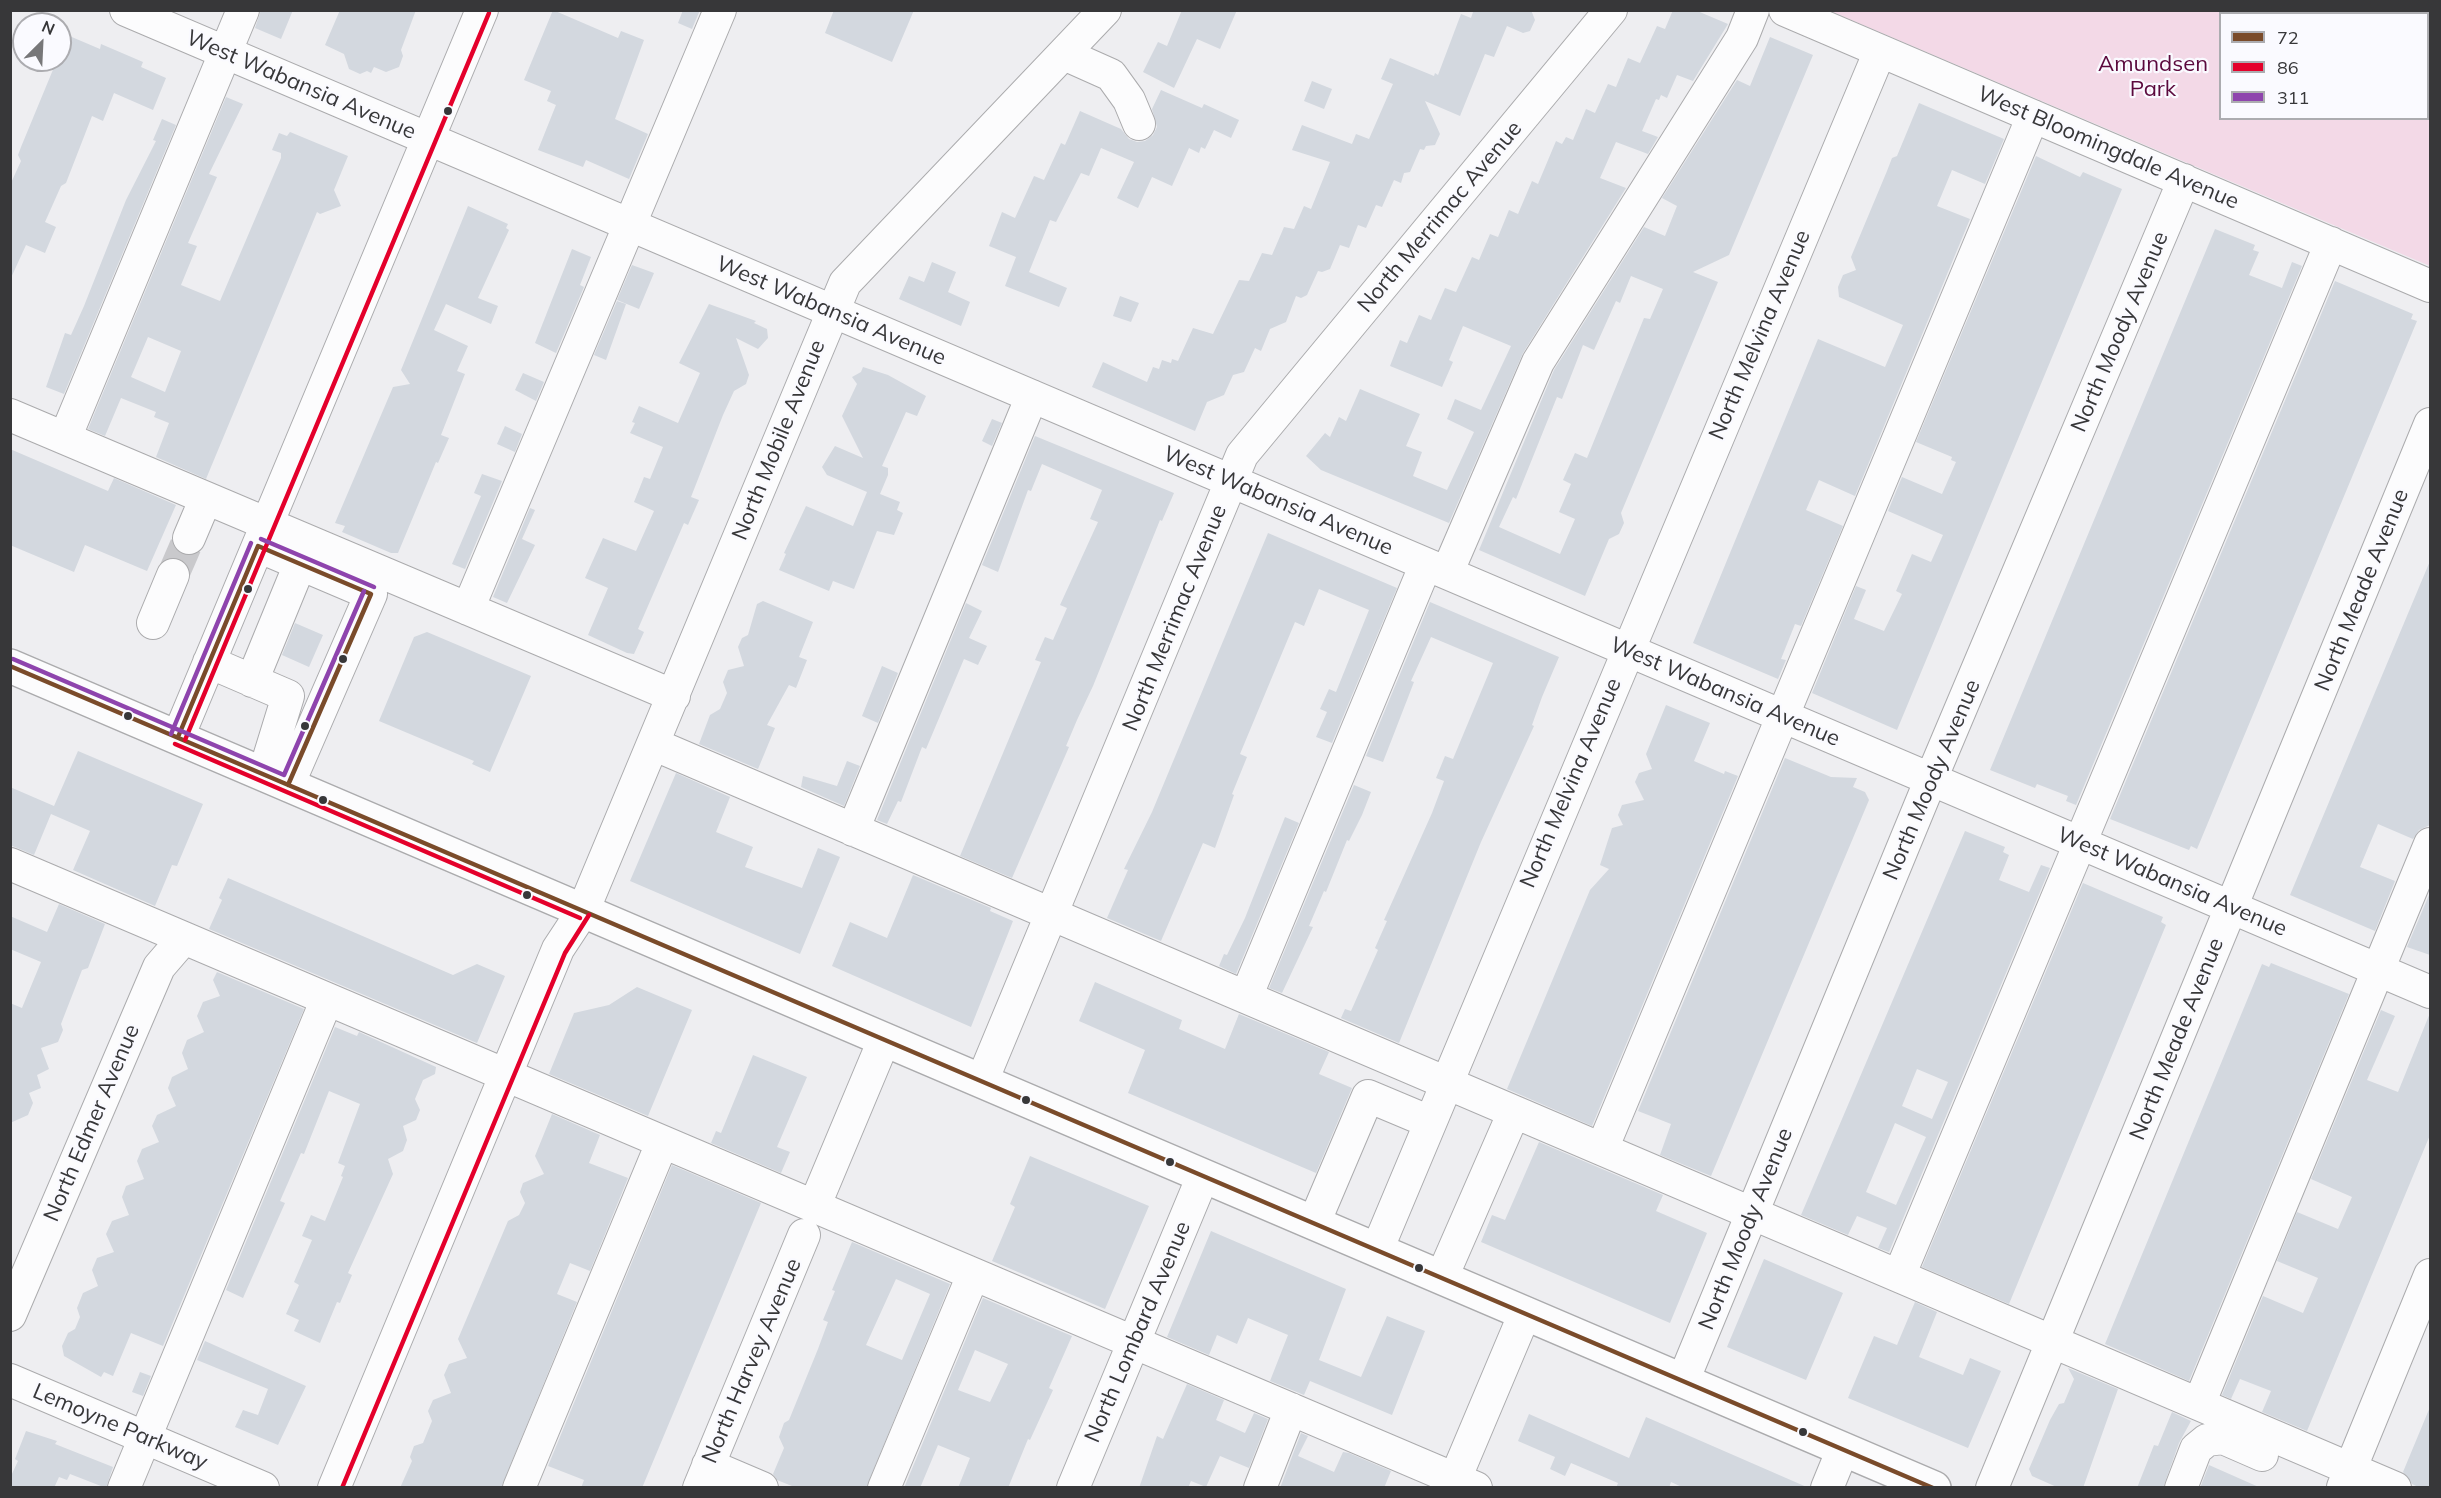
<!DOCTYPE html>
<style>
body{margin:0}
#map{position:relative;width:2441px;height:1498px;overflow:hidden;background:#eeeef1;font-family:Mulish,sans-serif}
canvas{display:block}
.frame{position:absolute;inset:0;border:12px solid #373739;pointer-events:none}
.legend{position:absolute;left:2219px;top:12px;width:210px;height:108px;box-sizing:border-box;background:#fafaff;border:2px solid #acacb0;margin:0;padding:8px 10px;list-style:none;font-size:18px;color:#373739}
.legend li{display:flex;align-items:center;gap:12px;height:30px}
.legend b{width:30px;border:2px solid #acacb0}
.north{position:absolute;left:12px;top:12px;width:60px;height:60px;box-sizing:border-box;background:#fafaff;border:2px solid #acacb0;border-radius:50%;rotate:24deg;font-size:16px;font-weight:700;line-height:24px;text-align:center;color:#373739}
.north::after{content:'';display:block;margin:auto;width:21px;height:27px;background:#777779;clip-path:polygon(50% 0,100% 100%,50% 72%,0 100%)}
</style>
<div id="map">
<canvas width="2441" height="1498"></canvas>
<div class="frame"></div>
<ul class="legend">
<li><b style="height:8px;background:#7a4b2a"></b>72</li>
<li><b style="height:8px;background:#e4002b"></b>86</li>
<li><b style="height:8px;background:#8e44ad"></b>311</li>
</ul>
<div class="north">N</div>
</div>
<script>
const g = document.querySelector('canvas').getContext('2d');
g.lineJoin = 'round';
function fillPath(path, color) { g.fillStyle = color; g.fill(path, 'evenodd'); }
const poly = rows => new Path2D(rows.map(r => 'M' + r).join(''));
function stroke(path, color, width, dash) { g.strokeStyle = color; g.lineWidth = width; g.lineCap = dash ? 'butt' : 'round'; g.setLineDash(dash || []); g.stroke(path); }
function write(font, color, halo, rows, align = 'center') {
  g.font = font + ' Mulish,sans-serif'; g.lineWidth = 4.5; g.setLineDash([]); g.textBaseline = 'middle'; g.strokeStyle = halo; g.fillStyle = color; for (const [text, x, y, turn = 0] of rows) {
    g.save(); g.translate(x, y); g.rotate((+turn || 0) * Math.PI / 180); g.textAlign = isNaN(turn) ? turn : align; if (halo) g.strokeText(text, 0, 0); g.fillText(text, 0, 0); g.restore();
  }
}
const green = poly([
 [1830,11,2430,11,2430,266,2204,170],
 [2220,14,2428,14,2428,118,2220,118]
]);
const building = poly([
 [261,10,293,10,281,39,255,28],
 [340,10,416,10,401,50,403,56,399,67,386,72,374,67,371,73,367,71,360,74,349,69,344,54,325,45],
 [553,10,618,38,621,31,644,40,615,119,648,134,629,179,586,160,583,167,538,150,556,105,547,101,551,91,524,80],
 [683,10,700,10,692,29,678,23],
 [834,10,914,10,892,62,825,33],
 [1182,10,1237,10,1220,49,1197,39,1174,88,1143,72,1158,42,1167,46],
 [1470,10,1531,10,1535,20,1530,31,1523,33,1507,26,1494,57,1485,54,1460,116,1425,101,1440,134,1435,145,1426,146,1424,150,1420,149,1410,172,1404,173,1401,183,1394,180,1382,207,1376,205,1366,228,1358,225,1349,248,1340,245,1330,269,1322,272,1318,271,1307,295,1301,298,1296,296,1286,322,1270,329,1261,351,1255,348,1244,372,1233,375,1224,395,1207,402,1195,431,1092,387,1103,362,1147,382,1153,367,1159,369,1162,360,1171,363,1172,359,1178,361,1193,328,1213,334,1239,280,1249,281,1262,253,1272,255,1284,227,1294,229,1304,206,1311,209,1330,162,1292,150,1302,125,1352,144,1356,134,1369,139,1393,84,1381,79,1390,58,1434,76,1435,73,1438,75,1461,14,1471,18,1473,12],
 [1673,10,1695,10,1728,24,1693,81,1677,75,1667,98,1661,95,1659,100,1656,99,1642,131,1658,137,1648,154,1616,142,1600,178,1626,188,1523,353,1449,523,1321,470,1306,456,1325,433,1330,437,1339,417,1346,421,1360,389,1420,414,1406,446,1422,452,1413,476,1447,490,1474,432,1447,419,1455,399,1481,410,1511,346,1463,326,1449,360,1453,362,1442,387,1390,366,1400,340,1407,343,1419,315,1431,320,1445,288,1456,292,1472,257,1479,260,1490,234,1498,237,1509,210,1518,214,1532,181,1538,184,1556,141,1562,144,1566,137,1573,140,1586,109,1595,113,1608,84,1616,87,1628,58,1640,63,1657,26,1665,29],
 [60,32,100,49,101,44,143,62,141,67,166,78,153,110,114,93,103,121,92,116,66,183,61,186,45,222,56,227,45,253,26,245,10,280,10,185,21,161,18,155,21,147,57,60,60,60],
 [1770,37,1813,55,1729,255,1693,272,1718,282,1621,513,1624,523,1619,534,1609,539,1585,596,1479,550,1554,370,1644,227,1665,236,1677,206,1662,198,1737,80,1750,86],
 [1631,276,1663,289,1650,319,1644,318,1587,458,1575,453,1563,480,1571,484,1559,512,1575,519,1560,554,1499,527,1513,497,1516,499,1557,397,1562,399,1583,345,1594,350,1616,301,1620,303],
 [1312,81,1332,89,1324,109,1304,101],
 [1161,90,1202,108,1204,104,1239,120,1231,138,1214,130,1205,149,1201,147,1199,153,1189,148,1172,186,1152,177,1138,208,1117,198,1134,162,1101,148,1089,176,1081,173,1056,222,1050,220,1029,272,1067,288,1059,307,1005,286,1016,257,989,246,1002,212,1015,218,1034,176,1044,180,1061,143,1065,145,1080,111,1121,129,1129,139,1137,142,1145,141,1153,135,1157,127,1152,109],
 [226,97,243,104,209,174,217,177,188,243,197,246,181,285,220,301,281,158,281,153,272,150,279,133,287,136,290,132,348,156,334,190,341,206,320,214,317,212,206,479,156,457,169,423,154,417,156,412,121,398,105,436,88,429],
 [148,337,181,351,165,392,131,377],
 [1919,103,2004,139,1985,184,1952,170,1937,206,1970,219,1855,496,1819,480,1806,510,1843,526,1801,626,1795,624,1781,659,1786,660,1778,679,1693,643,1818,339,1885,367,1903,325,1839,297,1838,287,1843,275,1856,270,1851,257,1887,171,1892,158,1897,156],
 [162,119,176,125,64,394,46,387,65,333,71,335,84,306,126,200,156,141,153,140],
 [2036,156,2080,177,2083,172,2122,189,1897,730,1812,693,1856,586,1866,590,1854,619,1884,631,1902,594,1896,591,1912,554,1931,562,1943,535,1888,511,1902,477,1942,494,1956,462,1951,460,1952,457,1916,442],
 [468,206,508,224,506,228,509,230,478,298,498,306,491,324,446,304,434,330,468,346,457,371,465,374,441,435,449,438,438,463,436,462,398,553,391,553,342,532,345,526,335,523,393,387,410,384,401,370],
 [2215,229,2255,245,2253,250,2259,252,2249,275,2282,288,2292,262,2302,266,2076,805,2066,801,2068,796,2037,784,2035,788,1990,770],
 [572,249,591,257,580,285,584,287,556,353,535,343],
 [932,262,956,272,948,292,970,302,961,326,899,299,909,276,924,282],
 [632,265,654,273,639,309,617,300],
 [2335,281,2413,314,2411,319,2417,321,2197,849,2191,846,2189,850,2110,819],
 [1120,296,1139,303,1131,322,1113,316],
 [617,301,626,304,606,360,594,355],
 [709,304,756,321,754,323,767,329,768,338,758,349,736,338,749,375,746,384,734,391,723,415,691,497,699,500,688,525,684,523,638,629,644,632,634,654,627,653,588,635,608,588,585,578,603,538,636,551,654,511,634,502,644,477,650,479,663,447,630,433,635,423,632,422,639,406,678,423,700,373,679,363],
 [863,367,888,375,926,396,917,416,906,412,882,466,888,468,888,475,880,494,900,502,897,510,903,513,894,535,877,531,854,589,833,581,829,591,779,570,786,554,784,553,806,506,853,526,867,492,827,475,822,467,835,446,863,458,842,416,857,384,852,377,861,372],
 [523,373,544,382,536,401,515,390],
 [992,419,1002,423,992,446,982,441],
 [505,426,522,434,515,452,497,444],
 [1035,436,1174,493,1162,521,1160,520,1093,686,1077,720,1066,746,1069,747,1012,878,960,856,1041,662,1035,660,1045,637,1053,640,1067,608,1060,605,1098,522,1090,519,1102,490,1042,464,1031,491,1028,490,998,572,982,565],
 [10,449,108,491,114,478,176,505,147,571,85,545,74,572,10,545],
 [482,474,502,481,465,569,452,564,481,496,474,493],
 [530,508,535,510,522,539,535,545,507,603,493,597],
 [1268,533,1397,588,1332,743,1316,737,1327,712,1320,709,1329,689,1336,692,1369,610,1319,589,1304,626,1295,622,1240,754,1247,757,1232,794,1234,795,1215,848,1203,843,1161,941,1107,918,1128,870,1124,869,1152,812],
 [2430,561,2430,825,2419,830,2413,839,2378,824,2360,867,2395,881,2375,931,2290,895],
 [763,601,813,622,799,657,807,660,796,688,789,685,767,725,775,728,758,769,699,744,710,715,720,709,727,693,723,682,728,670,744,666,738,647,742,638,748,635,757,604],
 [1430,602,1559,657,1542,697,1532,725,1534,726,1481,842,1399,1043,1341,1018,1345,1009,1351,1011,1378,950,1375,948,1387,921,1384,920,1432,813,1444,781,1436,778,1445,756,1453,759,1493,663,1431,637,1411,681,1414,682,1383,762,1366,756],
 [966,603,982,611,969,638,987,646,978,665,964,659,926,749,922,747,901,802,898,801,887,824,877,820],
 [295,623,323,635,309,667,282,655],
 [427,632,531,676,490,772,472,764,474,761,379,721,414,637],
 [882,666,898,673,878,723,862,716],
 [1666,705,1710,723,1694,761,1724,774,1725,771,1738,776,1592,1126,1507,1089,1590,890,1609,869,1600,865,1612,828,1623,825,1618,815,1622,805,1644,800,1635,782,1639,773,1652,769,1646,754],
 [78,751,203,804,177,866,172,865,155,906,73,870,90,831,51,814,34,855,10,845,10,787,54,806],
 [1785,758,1831,777,1857,778,1853,787,1865,792,1869,800,1711,1176,1660,1155,1671,1124,1638,1111],
 [847,761,860,766,844,806,801,787,803,776,837,786],
 [676,773,730,797,716,832,753,847,745,867,802,888,818,848,840,857,800,954,630,881],
 [1354,785,1371,792,1362,815,1349,841,1347,840,1326,892,1324,891,1309,926,1313,927,1282,993,1269,988],
 [1285,817,1299,823,1236,974,1219,966,1224,954,1227,955,1245,918],
 [1965,831,2005,847,2003,852,2009,855,1999,880,2029,892,2041,865,2050,868,1889,1252,1878,1248,1887,1228,1857,1216,1848,1235,1801,1215],
 [1917,1069,1948,1082,1932,1119,1902,1106],
 [1895,1123,1926,1137,1896,1205,1866,1192],
 [913,875,991,908,990,911,1013,921,971,1027,832,966,850,922,887,938],
 [228,878,453,975,477,964,505,976,477,1043,209,929,222,900,219,898],
 [2083,883,2163,917,2161,922,2166,925,2009,1304,1922,1267],
 [2429,895,2430,896,2430,955,2407,947],
 [59,904,105,924,88,968,82,970,61,1024,63,1030,58,1042,41,1048,49,1069,37,1075,41,1088,29,1093,33,1103,28,1115,10,1123,10,1003,22,1008,41,962,10,949,10,916,47,932],
 [2271,963,2349,994,2189,1381,2105,1344,2262,964,2269,967],
 [217,972,304,1009,163,1346,131,1333,113,1376,104,1372,101,1377,64,1356,62,1346,68,1333,75,1329,80,1317,77,1308,83,1293,98,1286,92,1270,97,1258,114,1252,106,1234,112,1221,129,1215,122,1197,126,1186,144,1179,137,1161,142,1149,159,1142,152,1126,157,1115,176,1106,168,1088,172,1077,188,1069,182,1053,187,1040,204,1032,197,1016,203,1002,220,996,213,980],
 [1095,982,1182,1020,1179,1029,1225,1049,1239,1014,1329,1052,1319,1074,1352,1088,1316,1173,1128,1093,1145,1050,1079,1021],
 [637,987,692,1010,648,1116,549,1074,574,1013,609,1005],
 [2381,1010,2395,1016,2367,1080,2398,1092,2430,1013,2430,1135,2307,1431,2262,1412,2271,1391,2240,1379,2231,1399,2222,1395,2263,1296,2303,1313,2318,1278,2277,1261,2297,1212,2338,1229,2352,1197,2311,1179],
 [335,1027,357,1036,359,1032,436,1067,435,1074,423,1080,415,1099,420,1110,416,1120,403,1126,407,1140,403,1151,388,1159,393,1174,348,1273,352,1275,340,1303,337,1302,320,1343,294,1331,299,1320,286,1314,299,1285,294,1282,312,1240,302,1236,311,1215,325,1221,343,1177,341,1176,345,1166,338,1163,360,1104,329,1091,304,1154,301,1153,280,1201,285,1203,243,1298,226,1290],
 [753,1055,807,1077,777,1147,790,1152,781,1173,711,1143,716,1131,721,1133],
 [552,1114,600,1135,589,1163,628,1178,590,1271,570,1263,557,1294,577,1302,501,1488,400,1488,412,1461,410,1457,414,1446,423,1443,432,1421,428,1411,433,1400,451,1393,444,1375,449,1364,467,1358,458,1339,508,1221,519,1215,525,1203,520,1192,523,1183,544,1174,535,1156],
 [1539,1142,1663,1195,1656,1211,1707,1233,1670,1323,1481,1242,1492,1215,1505,1220],
 [1030,1156,1149,1206,1105,1309,992,1261,1015,1207,1010,1204],
 [672,1165,761,1203,642,1488,581,1488,584,1480,548,1466],
 [1211,1231,1346,1289,1319,1360,1361,1377,1387,1316,1425,1331,1392,1415,1310,1381,1304,1395,1270,1381,1288,1335,1248,1318,1237,1344,1217,1335,1209,1355,1167,1337],
 [852,1242,950,1284,866,1488,797,1488,777,1480,773,1474,784,1448,779,1437,784,1423,789,1420,818,1349,828,1322,823,1320,835,1291,832,1290],
 [896,1279,930,1294,902,1360,866,1345],
 [1764,1259,1843,1293,1806,1380,1727,1347],
 [983,1298,1072,1336,1049,1388,1053,1390,1030,1440,1028,1439,1008,1488,958,1488,970,1458,938,1445,920,1488,904,1488],
 [975,1350,1008,1364,990,1402,958,1390],
 [1915,1302,1937,1312,1919,1357,1963,1375,1970,1358,2001,1371,1968,1448,1848,1398,1874,1336,1897,1345],
 [205,1341,306,1386,278,1445,235,1427,243,1410,258,1415,268,1389,197,1360],
 [2068,1368,2118,1389,2083,1488,2059,1488,2032,1476,2029,1469,2050,1420,2059,1404,2064,1403,2074,1379],
 [140,1372,151,1376,143,1396,132,1392],
 [1187,1384,1224,1400,1216,1420,1245,1433,1254,1413,1268,1419,1249,1468,1220,1456,1206,1487,1191,1481,1188,1488,1139,1488,1157,1436,1163,1439],
 [2430,1407,2430,1488,2420,1488,2412,1484,2403,1472],
 [2172,1412,2191,1421,2179,1443,2163,1488,2137,1488,2154,1445,2158,1446],
 [1529,1414,1629,1458,1646,1417,1809,1488,1684,1488,1671,1482,1669,1488,1616,1488,1618,1483,1571,1463,1565,1476,1550,1469,1555,1457,1518,1441],
 [26,1431,57,1441,55,1444,113,1467,106,1488,70,1474,67,1480,59,1477,54,1488,10,1488,10,1478,18,1461,15,1459],
 [1301,1433,1308,1436,1298,1456,1334,1472,1343,1452,1349,1453,1391,1471,1384,1488,1280,1488],
 [2209,1465,2261,1488,2200,1488]
]);
const minorTunnel = poly([
 [173,575,189,538]
]);
const minor = poly([
 [126,10,2430,992],
 [1785,10,2430,286],
 [1064,54,1111,75,1129,100,1139,124],
 [10,415,674,696],
 [65,438,243,10],
 [189,538,206,498],
 [258,546,371,594,288,785],
 [1447,573,1538,362,1742,38,1753,10],
 [468,609,720,10],
 [153,623,173,575],
 [209,662,288,696,264,774],
 [252,681,300,564],
 [178,737,482,10],
 [653,744,2395,1488],
 [853,830,1032,396],
 [10,864,1476,1488],
 [1246,997,1426,564],
 [982,1081,1242,455,1611,10],
 [1602,1149,2033,116],
 [814,1207,884,1040],
 [1314,1223,1368,1096,1430,1122],
 [1377,1250,1880,51],
 [1899,1276,2331,243],
 [1442,1277,1514,1112],
 [10,1315,159,967,184,938],
 [10,1380,263,1488],
 [1683,1381,1931,779,2184,180],
 [2199,1404,2430,844],
 [708,1465,762,1488],
 [1455,1479,1525,1313],
 [2343,1487,2430,1275],
 [124,1488,327,999],
 [334,1488,558,949,583,911,845,283,1105,10],
 [519,1488,662,1143],
 [699,1488,804,1235],
 [884,1488,973,1275],
 [1073,1488,1203,1176],
 [1260,1488,1291,1409],
 [1827,1488,1843,1449],
 [1992,1488,2430,424],
 [2181,1488,2196,1449,2207,1440,2223,1438,2262,1455]
]);
const major = poly([
 [10,666,1934,1488]
]);
const bus1 = poly([
 [10,666,1933,1488],
 [178,737,258,546,371,594,288,785]
]);
const bus2 = poly([
 [185,740,489,13],
 [175,744,580,918],
 [342,1488,565,953,589,915]
]);
const bus3 = poly([
 [261,539,374,587],
 [13,659,284,775,364,591],
 [171,734,251,543]
]);
const markers = [
 [448,111,5,"#373739"],
 [248,589,5,"#373739"],
 [343,659,5,"#373739"],
 [128,716,5,"#373739"],
 [305,726,5,"#373739"],
 [323,800,5,"#373739"],
 [527,895,5,"#373739"],
 [1026,1100,5,"#373739"],
 [1170,1162,5,"#373739"],
 [1419,1268,5,"#373739"],
 [1803,1432,5,"#373739"]
];
const parkNames = [
 ["Amundsen",2153,64],
 ["Park",2153,89]
];
const streetNames = [
 ["West Wabansia Avenue",301,85,23],
 ["West Bloomingdale Avenue",2108,148,23],
 ["North Merrimac Avenue",1440,217,-50],
 ["West Wabansia Avenue",831,311,23],
 ["North Moody Avenue",2120,332,-67],
 ["North Melvina Avenue",1760,335,-67],
 ["North Mobile Avenue",779,440,-68],
 ["West Wabansia Avenue",1278,501,23],
 ["North Meade Avenue",2362,590,-68],
 ["North Merrimac Avenue",1175,618,-68],
 ["West Wabansia Avenue",1725,692,23],
 ["North Moody Avenue",1932,780,-67],
 ["North Melvina Avenue",1571,783,-67],
 ["West Wabansia Avenue",2172,882,23],
 ["North Meade Avenue",2177,1039,-68],
 ["North Edmer Avenue",92,1123,-67],
 ["North Moody Avenue",1746,1229,-68],
 ["North Lombard Avenue",1138,1332,-67],
 ["North Harvey Avenue",752,1361,-67],
 ["Lemoyne Parkway",120,1427,23]
];
fillPath(green, '#f3d9e7');
fillPath(building, '#d3d8df');
stroke(minorTunnel, '#c9c9cc', 32, [32, 16]);
stroke(minor, '#ababad', 34);
stroke(major, '#ababad', 36);
stroke(minor, '#fcfcfd', 32);
stroke(major, '#fcfcfd', 33);
stroke(bus1, '#7a4b2a', 4.5);
stroke(bus2, '#e4002b', 4.5);
stroke(bus3, '#8e44ad', 4.5);
for (const [x, y, r, color] of markers) { const dot = new Path2D(); dot.arc(x, y, r, 0, 2 * Math.PI); g.fillStyle = color; g.fill(dot); stroke(dot, '#fafaff', 2); }
write('22px', '#5b093d', '#fafaff', parkNames);
write('22px', '#373739', '#fafaff', streetNames);
</script>
